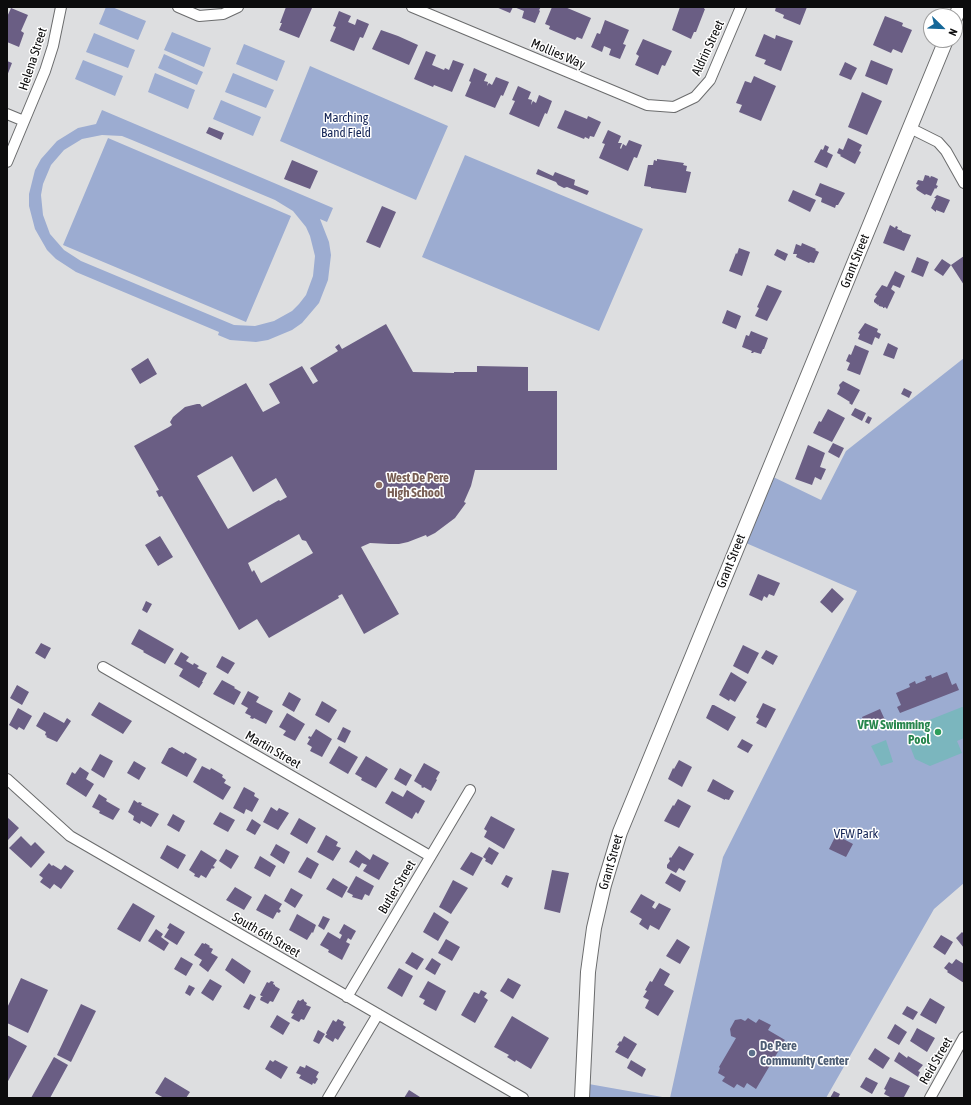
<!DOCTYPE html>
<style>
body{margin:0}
#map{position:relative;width:971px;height:1105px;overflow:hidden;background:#dddee0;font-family:"Asap Condensed",sans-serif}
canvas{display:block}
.frame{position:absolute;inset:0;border:8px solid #0c0c0d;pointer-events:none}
.north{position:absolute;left:923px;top:8px;width:40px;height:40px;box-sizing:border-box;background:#fff;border:1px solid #9e9e9e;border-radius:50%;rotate:113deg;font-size:11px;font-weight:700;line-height:16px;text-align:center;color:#0c0c0d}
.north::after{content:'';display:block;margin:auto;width:14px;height:18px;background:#156798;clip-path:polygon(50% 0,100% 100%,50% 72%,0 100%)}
</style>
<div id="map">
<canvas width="971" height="1105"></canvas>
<div class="frame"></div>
<div class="north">N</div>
</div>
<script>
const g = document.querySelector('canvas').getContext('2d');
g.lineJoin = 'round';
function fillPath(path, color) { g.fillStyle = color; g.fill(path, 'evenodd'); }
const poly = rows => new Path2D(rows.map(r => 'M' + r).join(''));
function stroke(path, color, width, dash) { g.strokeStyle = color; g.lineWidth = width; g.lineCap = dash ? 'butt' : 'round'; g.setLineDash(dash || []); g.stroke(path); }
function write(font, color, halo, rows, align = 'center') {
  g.font = font + ' "Asap Condensed",sans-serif'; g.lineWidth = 3; g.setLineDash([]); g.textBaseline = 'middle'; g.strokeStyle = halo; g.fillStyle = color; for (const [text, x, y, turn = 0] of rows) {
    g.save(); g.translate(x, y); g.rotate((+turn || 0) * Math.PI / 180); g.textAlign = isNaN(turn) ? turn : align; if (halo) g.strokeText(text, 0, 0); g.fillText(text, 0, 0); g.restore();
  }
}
const green = poly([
 [106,7,112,7,146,21,138,40,99,24],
 [172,32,211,48,204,67,164,50],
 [94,33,135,50,128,68,86,52],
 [244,44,285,61,277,81,236,64],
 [164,54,203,72,197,85,158,68],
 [83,60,123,76,115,96,75,79],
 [310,66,448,126,416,200,280,141],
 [155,73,195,90,188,109,148,92],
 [233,73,274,90,266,108,225,92],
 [221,100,261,117,253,136,213,119],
 [102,110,333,208,327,222,320,219,329,242,331,255,328,280,319,303,302,323,292,330,268,340,256,342,230,340,218,335,219,332,76,272,56,259,47,250,35,229,29,206,29,194,35,170,41,159,57,141,78,128,96,124],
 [102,135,122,136,132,140,275,200,293,211,306,227,310,236,315,256,313,276,306,295,299,304,292,311,274,321,255,326,234,325,81,261,64,250,50,234,43,215,41,195,43,184,51,165,64,150,82,139],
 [108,138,291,216,246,322,63,245],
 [465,155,643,229,599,331,422,257],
 [964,358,964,883,934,909,826,1098,670,1098,723,857,857,591,739,540,767,474,821,500,846,451],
 [583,1083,668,1098,582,1098]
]);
const water = poly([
 [962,707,964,708,964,738,957,741,962,753,930,766,915,759,908,741,914,726],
 [886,740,893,762,881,766,871,746]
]);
const building = poly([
 [286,7,312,8,299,38,279,30,282,23,280,23],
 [496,7,513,7,510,13],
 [514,7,541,7,539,10,540,11,535,23,522,18,524,11],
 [552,7,565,7,591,18,582,39,577,37,575,40,549,29,550,26,545,24],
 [680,7,705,7,704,9,705,9,696,32,694,32,691,39,672,30],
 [776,7,807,7,800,25,783,18,784,15,775,11],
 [11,8,28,15,21,31,24,33,19,47,7,42,7,17],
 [339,11,351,16,348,22,355,25,357,19,369,24,363,38,360,37,354,51,330,41,336,27,333,26],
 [885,16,903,23,902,26,912,30,902,53,893,49,891,53,873,45],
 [605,20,629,30,623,44,626,45,620,59,609,55,611,49,604,46,602,52,591,47,597,33,600,34],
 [381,30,398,36,418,45,409,65,372,49],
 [764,34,775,39,776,35,793,41,781,71,764,64,766,60,755,56],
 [643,39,672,51,665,66,662,65,658,75,635,65,639,56,636,54],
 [426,51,436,55,432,65,444,70,445,68,449,70,453,60,464,64,452,92,434,85,433,87,414,79],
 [871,60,893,69,887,85,865,76],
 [7,61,12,63,7,76],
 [845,62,857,68,851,80,839,75],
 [474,68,487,74,484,81,488,82,487,86,489,83,492,85,496,77,509,82,503,96,501,95,495,108,465,96,471,82,469,81],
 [754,76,776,86,761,121,739,112,742,105,736,103,745,81,751,83],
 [518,86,531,92,528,99,532,100,531,105,533,101,536,103,539,95,552,101,547,114,545,113,539,127,509,114,515,101,512,100],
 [862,92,882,101,867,135,848,127],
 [565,110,587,119,588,116,601,122,594,137,590,136,589,139,585,137,584,139,557,128],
 [209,127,224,133,221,140,206,133],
 [608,130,621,136,618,143,622,143,620,148,621,149,623,144,626,146,629,140,642,145,637,158,634,157,628,171,599,158,605,144,602,143],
 [848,138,862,145,859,151,861,152,855,164,840,156,841,155,837,153,839,148,843,150],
 [825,145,829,147,827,152,833,155,827,168,814,162,821,149,823,150],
 [657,159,684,163,683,165,687,166,686,171,691,172,686,193,651,188,651,187,644,186,648,165,653,165,654,160,657,161],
 [292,160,318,171,310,189,284,179],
 [538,169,553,176,555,172,575,180,574,185,589,191,587,195,567,187,564,188,558,185,556,182,536,174],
 [925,175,929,176,930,178,931,176,934,177,938,179,936,185,938,186,936,189,935,188,931,196,926,194,925,195,917,190,916,188,919,185,916,184,918,180,923,181],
 [820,183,845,193,838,205,836,205,835,208,821,202,822,198,815,195],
 [793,190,816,200,810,212,788,201],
 [937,195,950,200,944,213,936,210,936,212,931,208,936,198,934,198],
 [382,206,396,212,380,248,366,242],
 [890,225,895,228,896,226,898,227,897,229,902,231,902,232,911,235,904,251,883,243],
 [802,243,816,249,815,250,819,252,814,263,810,262,809,263,796,257,797,254,793,254,796,244,801,246],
 [739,248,750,252,742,276,729,271,736,253,737,254],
 [777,249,788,254,785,261,774,255],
 [964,256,964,285,951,265],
 [917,257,929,262,923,277,911,272],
 [942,259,951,265,943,276,934,270],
 [895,271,905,276,900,288,893,285,891,289,895,292,887,309,885,307,884,308,883,308,883,307,879,306,878,304,878,305,874,302,874,300,877,296,875,295,882,285,887,287],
 [767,285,782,291,767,321,755,316,759,308,757,307],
 [727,310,741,316,736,329,722,323],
 [865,323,878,329,877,332,881,334,879,339,875,337,872,345,858,339,860,334,858,333],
 [386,324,413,372,454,373,454,372,477,372,477,366,528,367,528,391,557,391,557,470,475,470,471,486,464,502,466,503,455,518,435,533,427,537,426,535,408,542,399,544,389,544,370,543,361,547,399,614,364,634,342,594,338,596,339,598,269,638,257,619,239,630,162,496,159,497,156,491,159,490,134,446,169,427,172,425,170,422,173,417,185,407,197,404,200,404,202,407,246,383,263,412,280,403,269,384,302,366,313,384,318,381,310,368,338,351,335,347,339,344,342,349],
 [232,456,253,492,276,478,287,497,280,501,279,500,228,529,197,476],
 [299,534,302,540,306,541,313,553,261,583,254,570,252,572,248,563],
 [751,331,768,338,764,349,763,349,761,354,754,352,753,353,751,353,752,351,742,347,746,335,749,336],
 [888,343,898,348,894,359,883,355],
 [855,345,869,351,860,375,847,370,850,363,846,361,849,354,851,355],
 [148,358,157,374,140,384,131,369],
 [843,381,860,390,852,405,849,403,850,402,837,394,840,388,839,385],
 [904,388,912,392,909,398,901,394],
 [855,408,866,413,862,421,851,415],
 [828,409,845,418,832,442,813,433,819,421,821,422],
 [868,416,872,418,869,424,865,422],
 [833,443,844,448,839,458,828,452],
 [808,445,825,453,820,467,826,469,821,480,815,477,812,485,795,479],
 [160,536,173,557,158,566,145,545],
 [758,574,780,583,774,596,769,594,767,598,764,596,762,601,749,595],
 [832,588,844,599,832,613,820,602],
 [146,601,152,604,147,613,142,610],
 [139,629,174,649,165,664,143,652,144,651,131,644],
 [41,643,51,648,45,659,35,653],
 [743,645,759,653,748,674,733,666],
 [766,650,778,656,773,665,761,658],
 [181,652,189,657,186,661,193,665,194,663,199,666,197,668,207,673,202,682,203,682,199,688,179,676,183,669,174,664],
 [222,656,235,663,228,674,216,667],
 [731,672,747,682,735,702,730,699,729,701,719,695],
 [947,672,952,685,956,683,959,690,900,713,897,707,901,705,896,693,910,687,909,684,915,681,916,684,926,680,925,677,931,675,932,678],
 [222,680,235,687,234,688,241,692,234,705,213,694],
 [17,685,29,692,22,705,10,698],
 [248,691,259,697,256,702,273,711,266,724,254,718,253,719,250,718,251,716,245,713,248,708,241,704],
 [289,692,301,699,294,712,282,705],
 [322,701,337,710,329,723,315,715],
 [99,702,132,721,123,734,91,715],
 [763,703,776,709,766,728,756,723,759,719,756,717],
 [712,705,714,705,736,717,728,731,706,718],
 [18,708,32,716,24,730,19,727,17,730,9,725],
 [880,709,885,720,866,728,862,717],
 [44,712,64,723,67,718,71,721,57,742,46,737,47,736,45,735,46,732,36,726],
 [287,713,305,724,295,741,283,735,286,731,279,727],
 [343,727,351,731,345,743,337,739],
 [316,729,332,739,322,757,310,751,312,747,307,744,310,739,308,738,309,736,311,737],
 [742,739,753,745,748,753,737,747],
 [339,746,358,757,348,774,329,763],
 [172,747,184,754,185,752,197,759,187,777,161,763,169,748,170,748],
 [100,754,113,761,104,778,91,770],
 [366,756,388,769,376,788,361,780,362,778,355,774],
 [679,760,692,767,682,787,668,779,673,768,674,769],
 [134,761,146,768,139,780,127,773],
 [424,763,440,772,436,779,437,780,431,791,424,787,423,788,421,787,422,786,414,781],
 [202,766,210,770,211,768,223,775,222,777,226,780,224,783,231,787,223,800,193,782],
 [80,767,89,773,86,779,94,784,86,797,66,784,72,772,75,774],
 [400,768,412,775,406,786,394,779],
 [713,779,734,791,729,800,725,799,725,800,707,791],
 [244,787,255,793,254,796,259,799,252,812,246,809,244,814,233,808],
 [407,790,425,801,418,814,416,812,412,819,385,803,392,791,403,797],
 [99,794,107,799,106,801,120,809,113,820,99,813,100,811,92,807],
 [678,799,691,806,679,828,664,821,673,805,674,806],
 [134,800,138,803,139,802,142,803,141,805,159,814,151,827,141,821,140,824,133,820,134,816,128,812],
 [271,807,277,811,279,808,289,813,278,830,263,822],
 [220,812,235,820,228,832,213,824],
 [173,814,185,821,179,832,167,825],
 [491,816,515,829,504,849,484,837,487,831,484,829],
 [7,817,19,828,8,840,7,839],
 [299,818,316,828,307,844,290,834],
 [252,819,261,825,255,835,246,830],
 [326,835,338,842,336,846,341,848,333,861,317,852],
 [836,835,853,844,846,857,829,849],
 [21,836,31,846,35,842,45,852,31,868,9,848],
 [276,844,290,852,284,864,270,855],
 [167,845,186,855,178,869,160,858],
 [679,846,694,854,684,871,679,868,676,873,667,868,667,865,670,861,669,859,670,857,671,858],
 [489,847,499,853,492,865,485,861,486,859,483,857],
 [226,849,239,856,231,869,219,861],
 [201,850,217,860,213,866,215,867,213,869,212,868,206,878,201,875,199,878,194,876,195,874,189,870],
 [356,850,370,860,373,854,389,863,379,880,363,871,367,865,362,863,359,868,349,862],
 [471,852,483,858,473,876,460,869],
 [260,856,276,866,270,877,254,868],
 [307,857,319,864,311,879,298,872],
 [49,863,52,866,53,865,61,870,65,865,74,871,61,889,54,884,50,889,40,882,43,878,39,875],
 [552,870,569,873,560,913,544,909],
 [671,873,686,881,680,892,665,883],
 [506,875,513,878,508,888,501,884],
 [356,876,374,886,369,896,365,894,362,900,352,897,353,895,347,892],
 [333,878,348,887,342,898,326,889],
 [453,880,468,888,451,914,439,907],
 [235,887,252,897,244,910,226,900],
 [291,888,303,895,295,908,284,901],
 [265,894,282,904,279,909,281,911,279,913,277,912,273,919,256,910],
 [641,894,655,902,652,907,655,909,659,903,671,909,659,930,650,925,648,930,639,924,642,919,630,912],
 [133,903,155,916,140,942,117,929],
 [434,912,449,922,438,941,423,932],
 [297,914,316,925,313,933,312,932,307,940,289,930],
 [323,916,330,919,324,930,318,926],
 [170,923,185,932,177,945,164,937,169,929,167,928],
 [344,924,356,931,351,940,348,938,346,942,350,944,342,960,328,952,329,950,320,945,328,932,340,939,342,935,339,933],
 [156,929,163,934,161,937,169,943,164,951,148,941],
 [962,932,964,934,964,948,956,938],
 [941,935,953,942,945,955,933,947],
 [446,939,460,947,452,961,438,953],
 [677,939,690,947,680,964,666,956],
 [202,943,205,944,205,943,210,946,209,947,213,949,211,953,218,957,208,972,199,965,202,960,194,955],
 [412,952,424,959,417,970,405,963],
 [181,957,193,964,186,976,174,969],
 [232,958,251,971,244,984,225,970],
 [432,958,441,964,435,975,425,969],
 [956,959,964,964,964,983,947,972,948,971,944,968,949,962,952,964],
 [399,968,413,976,402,997,387,988],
 [660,968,670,974,664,985,674,991,658,1016,645,1008,649,1000,643,997,647,991,645,990,650,981,652,982],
 [21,978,48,990,28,1033,7,1023,7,1008],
 [508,978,521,985,513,999,500,991],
 [210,979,222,986,213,1001,201,993],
 [271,981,274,982,273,984,275,985,275,986,280,989,273,1002,270,1001,268,1004,260,1000,261,997,263,997,260,995,267,982,269,983],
 [428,981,446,991,436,1011,423,1004,425,1000,419,997],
 [189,985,195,988,190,996,185,993],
 [481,990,487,993,484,997,488,1000,475,1023,461,1015,474,992,479,994],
 [250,994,256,997,249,1010,243,1007],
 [930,998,945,1007,936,1024,920,1015],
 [303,999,304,1000,304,1001,307,1003,306,1005,311,1007,304,1020,301,1019,299,1022,291,1018,294,1014,291,1013,298,1000,300,1001],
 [81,1004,96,1011,71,1062,57,1055],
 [907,1006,918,1012,913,1020,902,1014],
 [277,1015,290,1023,283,1035,270,1027],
 [512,1016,549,1038,531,1069,516,1060,515,1062,507,1057,509,1055,494,1047],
 [748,1018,756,1023,759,1019,771,1025,768,1030,785,1040,756,1089,747,1083,744,1088,737,1084,734,1088,722,1081,725,1077,718,1073,720,1068,719,1067,736,1038,731,1036,730,1029,735,1020,741,1019,745,1021],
 [338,1019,344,1022,343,1025,346,1027,338,1040,335,1038,333,1042,325,1037,326,1035,327,1035,326,1033,333,1020,336,1022],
 [895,1024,907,1032,899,1045,887,1038],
 [917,1028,935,1038,927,1052,910,1041],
 [318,1030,325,1034,319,1044,313,1041],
 [7,1035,27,1046,7,1083],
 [624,1036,637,1044,628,1059,615,1052,619,1046,617,1045,620,1041,621,1042],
 [875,1048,890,1058,883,1069,868,1059],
 [899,1052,907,1058,908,1056,923,1065,918,1071,920,1072,918,1077,894,1061],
 [54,1057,68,1065,50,1098,31,1098],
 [270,1060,273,1062,275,1060,288,1067,281,1079,265,1069],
 [631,1060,646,1069,642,1077,627,1068],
 [306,1065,319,1072,316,1077,318,1079,315,1084,313,1083,312,1085,299,1078,301,1075,296,1073,300,1066,305,1068],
 [165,1077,190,1092,186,1098,164,1098,155,1093],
 [866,1077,878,1083,872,1094,860,1087],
 [890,1077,910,1086,904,1097,892,1098,884,1094,886,1090,884,1089],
 [409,1090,420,1097,420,1098,404,1098],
 [834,1091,840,1094,838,1098,830,1098]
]);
const street = poly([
 [178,7,199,16,223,14,238,7],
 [412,7,647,105,674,107,695,97,710,80,741,7],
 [7,114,24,121],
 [910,128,938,142,946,151,964,183],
 [7,162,45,71,53,46,61,7],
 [103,667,430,856],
 [7,779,70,836,523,1098],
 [347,997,470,790],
 [328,1098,378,1014],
 [930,1098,964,1037]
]);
const secondary = poly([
 [955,18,960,7],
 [582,1098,588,972,594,928,604,885,620,832,946,40]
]);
const markers = [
 [379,485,4,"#8d6e63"],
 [938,732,4,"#2e9e5b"],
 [752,1053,4,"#5c6f8a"]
];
const streetNames = [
 ["Aldrin Street",708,48,-65],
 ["Mollies Way",558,54,23],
 ["Helena Street",33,59,-72],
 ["Grant Street",855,261,-68],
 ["Grant Street",731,561,-68],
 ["Martin Street",273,750,30],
 ["Grant Street",611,862,-74],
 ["Butler Street",397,887,-59],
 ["South 6th Street",266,935,30],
 ["Reid Street",936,1061,-60]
];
const parkNames = [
 ["Marching",346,118],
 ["Band Field",346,133],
 ["VFW Park",856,834]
];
const educationNames = [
 ["West De Pere",387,478],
 ["High School",387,493]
];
const leisureNames = [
 ["VFW Swimming",930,725],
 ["Pool",930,740]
];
const serviceNames = [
 ["De Pere",760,1046],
 ["Community Center",760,1061]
];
fillPath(green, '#9cacd1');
fillPath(water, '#7bb6be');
fillPath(building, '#6a5e84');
stroke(street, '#6b6c6d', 12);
stroke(secondary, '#6b6c6d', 16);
stroke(street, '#fff', 10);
stroke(secondary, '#fff', 14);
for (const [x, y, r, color] of markers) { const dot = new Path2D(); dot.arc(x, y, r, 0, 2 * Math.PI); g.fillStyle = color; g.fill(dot); stroke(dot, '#fff', 1.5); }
write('13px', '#0c0c0d', '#fff', streetNames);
write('13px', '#142556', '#fff', parkNames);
write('bold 13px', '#785e54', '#fff', educationNames, 'left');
write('bold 13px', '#27864d', '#fff', leisureNames, 'right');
write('bold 13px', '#4e5e75', '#fff', serviceNames, 'left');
</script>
